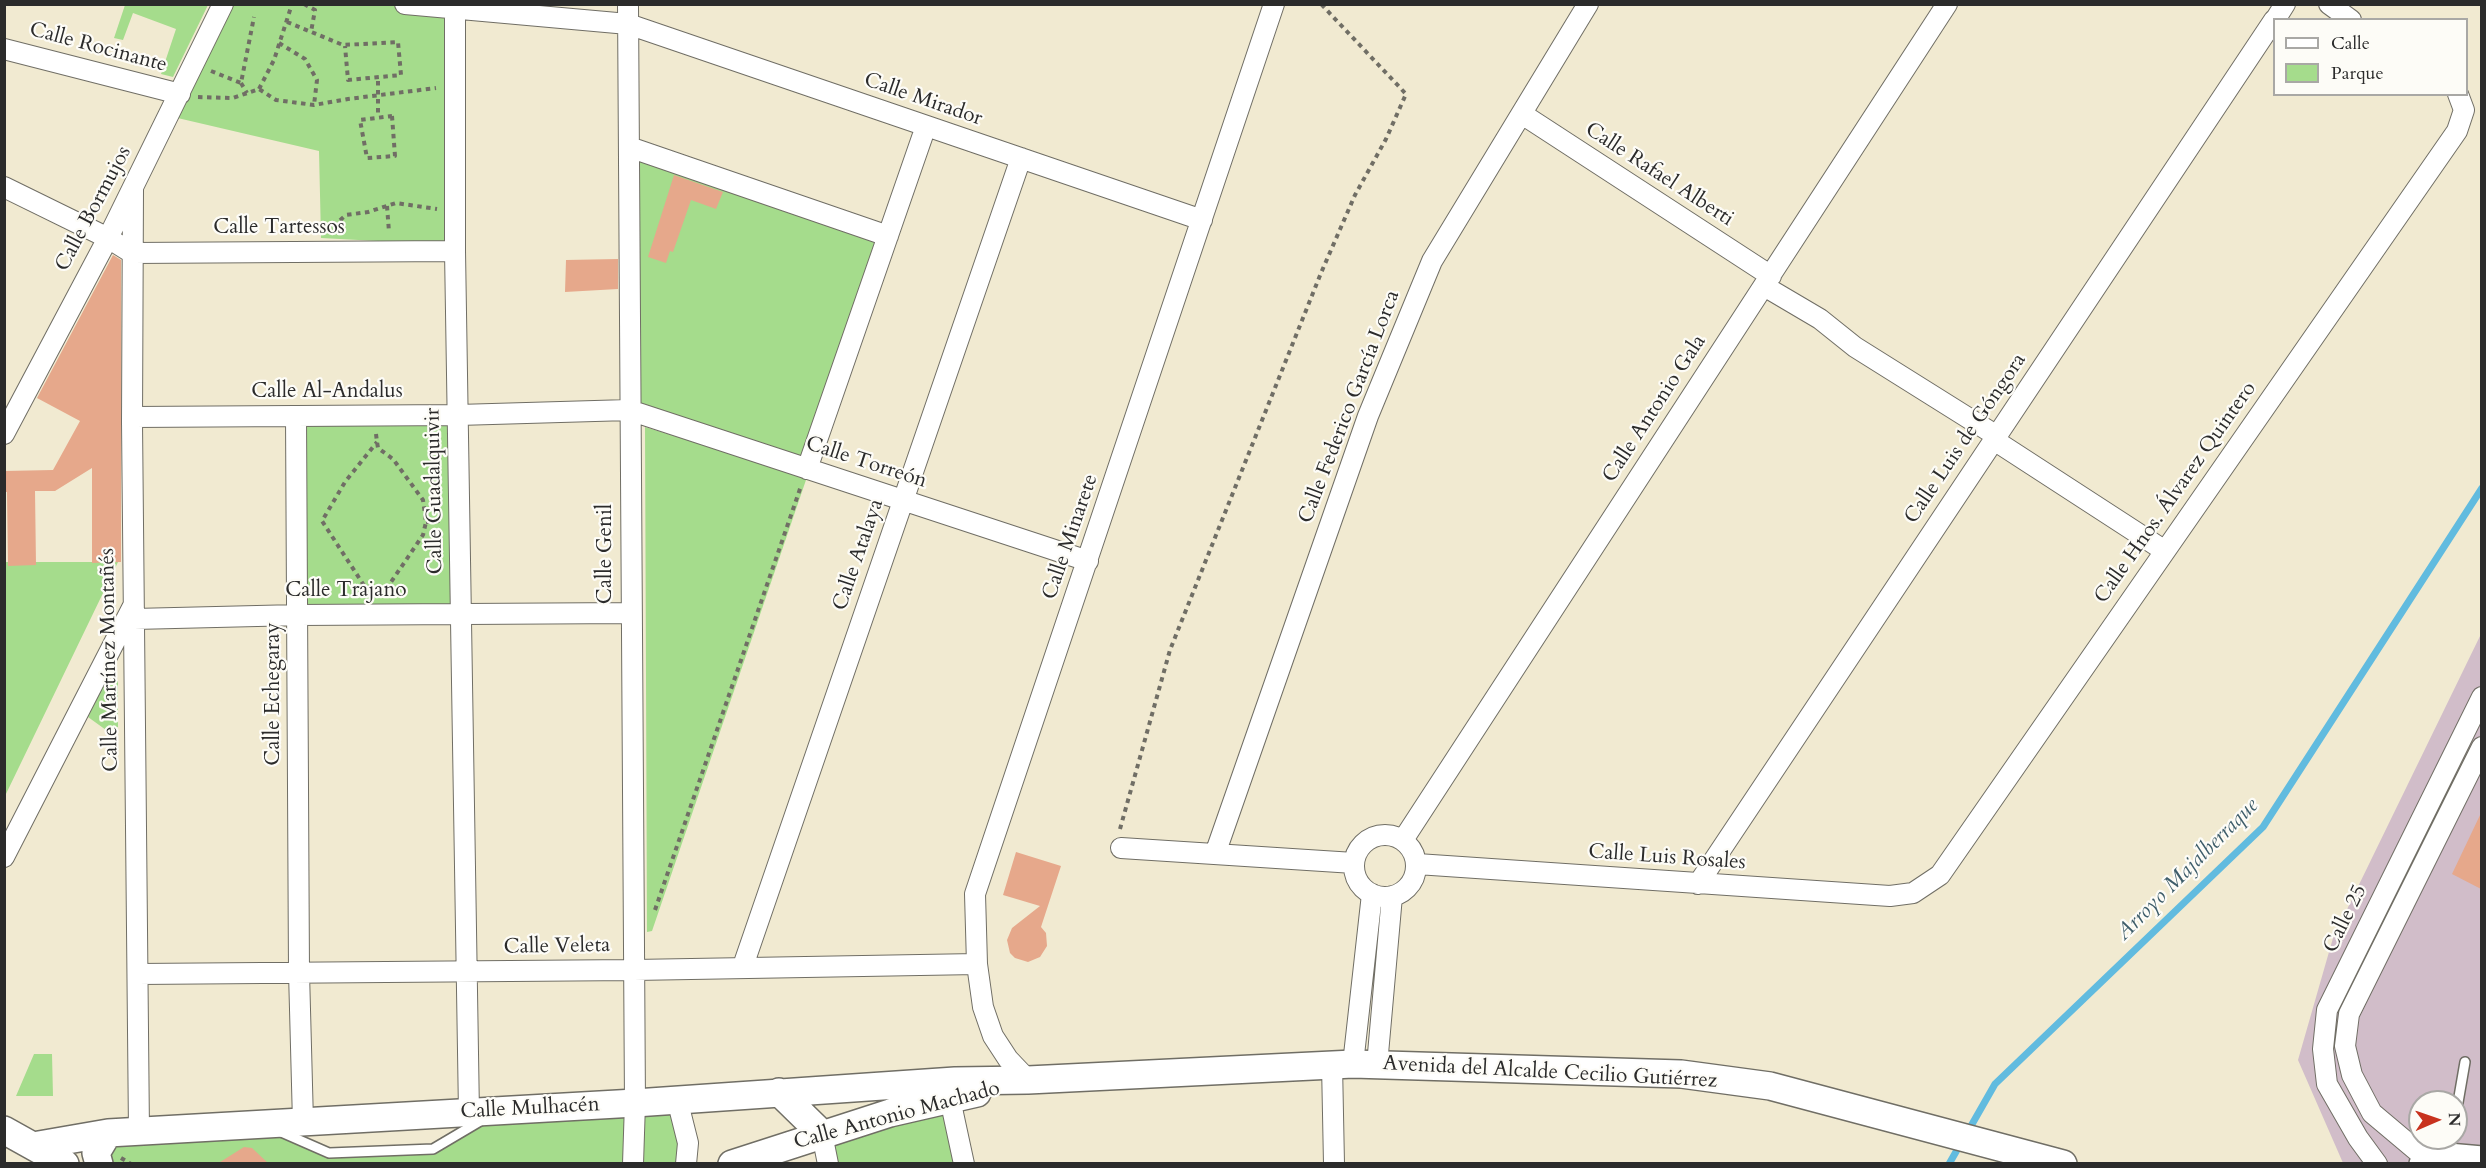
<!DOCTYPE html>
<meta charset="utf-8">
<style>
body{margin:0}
#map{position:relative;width:2486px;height:1168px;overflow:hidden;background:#f1ead1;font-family:Cardo,serif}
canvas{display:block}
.frame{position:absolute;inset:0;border:6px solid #2b2b2b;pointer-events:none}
.legend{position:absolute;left:2273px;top:18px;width:195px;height:78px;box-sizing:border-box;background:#fdfcf7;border:2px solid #a9a8a5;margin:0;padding:8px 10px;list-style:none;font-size:18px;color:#2b2b2b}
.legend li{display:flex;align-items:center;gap:12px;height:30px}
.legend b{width:30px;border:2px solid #a9a8a5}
.north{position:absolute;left:2408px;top:1090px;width:60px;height:60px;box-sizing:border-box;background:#fdfcf7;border:2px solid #a9a8a5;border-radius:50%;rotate:88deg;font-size:16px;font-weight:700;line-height:24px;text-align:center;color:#2b2b2b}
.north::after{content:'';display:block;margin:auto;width:21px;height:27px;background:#c8321e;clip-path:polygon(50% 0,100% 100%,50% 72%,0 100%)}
</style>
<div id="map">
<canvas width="2486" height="1168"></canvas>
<div class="frame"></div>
<ul class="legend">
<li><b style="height:8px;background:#fff"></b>Calle</li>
<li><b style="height:16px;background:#a5dc8c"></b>Parque</li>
</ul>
<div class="north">N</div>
</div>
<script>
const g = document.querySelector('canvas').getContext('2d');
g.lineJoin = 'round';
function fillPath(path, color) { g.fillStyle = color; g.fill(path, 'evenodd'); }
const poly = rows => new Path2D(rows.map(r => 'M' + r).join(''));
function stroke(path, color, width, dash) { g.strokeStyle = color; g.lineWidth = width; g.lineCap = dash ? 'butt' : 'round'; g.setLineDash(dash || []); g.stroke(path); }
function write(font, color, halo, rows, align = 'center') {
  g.font = font + ' Cardo,serif'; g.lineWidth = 4.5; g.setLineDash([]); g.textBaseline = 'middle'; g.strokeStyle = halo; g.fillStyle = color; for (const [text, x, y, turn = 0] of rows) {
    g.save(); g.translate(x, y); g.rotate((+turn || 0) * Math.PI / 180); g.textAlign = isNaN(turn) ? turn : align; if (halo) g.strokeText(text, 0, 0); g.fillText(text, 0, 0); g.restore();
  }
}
const industrial = poly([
 [2481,634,2481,1163,2343,1163,2298,1060,2333,938],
 [2420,1102,2456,1102,2456,1138,2420,1138]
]);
const green = poly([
 [405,4,455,9,452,245,321,238,319,151,169,116,223,5],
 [125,5,208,5,173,77,161,74,176,29,133,13,123,40,114,38],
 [629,147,888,236,807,469,629,410],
 [458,415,461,615,298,615,296,416],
 [645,427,807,477,652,931,647,932],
 [5,562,118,562,5,796],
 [105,681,118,681,118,727,106,730,88,717],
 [34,1054,52,1054,53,1096,16,1096],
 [677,1099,686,1164,99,1164,108,1133,264,1124,329,1153,433,1149,497,1111],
 [950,1099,964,1163,828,1163,822,1134]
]);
const stream = poly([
 [1967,1133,1995,1084,2263,827,2482,488],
 [1949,1164,1961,1143]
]);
const building = poly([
 [674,175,723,192,716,209,691,200,673,252,670,251,666,263,648,257],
 [113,255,121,260,121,562,92,563,92,468,55,491,35,491,36,565,8,566,7,492,4,492,4,471,53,470,80,421,37,398],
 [618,259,618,289,565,292,566,260],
 [2481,813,2481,889,2452,874],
 [1016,852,1061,866,1041,927,1046,933,1047,946,1040,957,1028,962,1015,958,1010,953,1007,940,1012,928,1040,906,1003,895],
 [244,1147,252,1148,269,1164,217,1164]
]);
const path = poly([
 [304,4,315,10,311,32],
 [287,22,343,45,398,42,401,75,348,80,345,46],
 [279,43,305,59,317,80,314,105],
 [211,71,241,83,254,17],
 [378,81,378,117],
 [241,83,247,93],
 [259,89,274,60,292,4],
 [198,97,233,98,259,89,276,100,314,105,348,99,436,88],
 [392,116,395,156,367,158,360,120,392,116],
 [387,206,389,232],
 [330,234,331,228,346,215,368,212,396,203,437,209],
 [376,434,377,442,378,448,393,459,423,500,426,522,423,535,387,588,373,588,365,587,322,521,345,482,377,442],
 [426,522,441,521],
 [1120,829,1170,650,1321,273,1355,195,1386,139,1406,94,1321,4],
 [655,910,801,486],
 [121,1158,131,1164]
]);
const lane = poly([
 [2456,1114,2465,1062],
 [281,1132,329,1153,433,1149,482,1120]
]);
const street = poly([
 [405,4,628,24,1202,220],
 [628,4,635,1103,633,1164],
 [2329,4,2351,20],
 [455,9,455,251,469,1113],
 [2275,20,2285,4],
 [4,49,180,94],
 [1522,114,1771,276],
 [629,147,888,236],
 [4,187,108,238,132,253,455,251],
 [133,189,132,422,139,1132],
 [1764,286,1820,319,1855,347,1997,436],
 [296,416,299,972,303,1122],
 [133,417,458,415,629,410,1088,561],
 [4,434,108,238,223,4],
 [1994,440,2165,551],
 [807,469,926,126],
 [134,619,298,615,631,613],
 '1354 866a31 31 0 1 1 62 0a31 31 0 1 1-62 0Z',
 [1403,840,1947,4],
 [1121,848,1354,863],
 [1215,854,1368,416,1432,261,1588,4],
 [4,857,133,606],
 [1417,864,1890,896,1913,893,1940,875,2457,131,2464,110,2458,94],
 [1698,884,2274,20],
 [743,966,1021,158],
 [138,974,634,970,977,964],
 [1332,1064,1334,1164],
 [1353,1064,1372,894],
 [1377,1065,1392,896],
 [1028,1080,1008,1059,993,1036,983,1007,977,964,975,894,1274,4],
 [677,1099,688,1143,686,1164],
 [950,1099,964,1164],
 [822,1134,828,1164],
 [2429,1161,2372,1113,2352,1075,2345,1046,2349,1014,2482,747],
 [2377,1164,2358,1138,2327,1084,2323,1049,2327,1010,2482,697]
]);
const secondary = poly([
 [779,1092,822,1134],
 [4,1130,65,1164],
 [33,1146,108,1133,635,1103,955,1081,1028,1080,1353,1064,1681,1074,1770,1086,2063,1164],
 [99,1164,96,1153,108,1133],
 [732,1164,890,1113,977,1093],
 [2423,1164,2448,1157,2482,1160]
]);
const streetNames = [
 ["Calle Rocinante",98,48,15],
 ["Calle Mirador",923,100,19],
 ["Calle Rafael Alberti",1659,175,33],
 ["Calle Bormujos",94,209,-62],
 ["Calle Tartessos",279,228],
 ["Calle Al-Andalus",327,392],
 ["Calle Federico García Lorca",1350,407,-69],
 ["Calle Antonio Gala",1655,409,-57],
 ["Calle Luis de Góngora",1966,439,-56],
 ["Calle Torreón",866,463,18],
 ["Calle Guadalquivir",435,491,-91],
 ["Calle Hnos. Álvarez Quintero",2176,493,-55],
 ["Calle Minarete",1071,537,-71],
 ["Calle Genil",606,554,-90],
 ["Calle Atalaya",859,555,-71],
 ["Calle Trajano",346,591],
 ["Calle Martínez Montañés",110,660,-91],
 ["Calle Echegaray",274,694,-90],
 ["Calle Luis Rosales",1667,858,4],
 ["Calle 25",2346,919,-64],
 ["Calle Veleta",557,947,-1],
 ["Avenida del Alcalde Cecilio Gutiérrez",1550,1073,3],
 ["Calle Mulhacén",530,1109,-3],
 ["Calle Antonio Machado",897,1116,-15]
];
const waterNames = [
 ["Arroyo Majalberraque",2188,870,-45]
];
fillPath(industrial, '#d1bdc9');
fillPath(green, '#a5dc8c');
stroke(stream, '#61bbdf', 7);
fillPath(building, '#e6a88b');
stroke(lane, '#706e65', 12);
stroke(street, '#706e65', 22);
stroke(secondary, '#706e65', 30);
stroke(path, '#706e65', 4, [4.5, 4.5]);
stroke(lane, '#fff', 9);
stroke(street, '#fff', 20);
stroke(secondary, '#fff', 27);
write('21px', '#2b2b2b', '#fdfcf7', streetNames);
write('italic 22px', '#3e5d6a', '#fdfcf7', waterNames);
</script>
